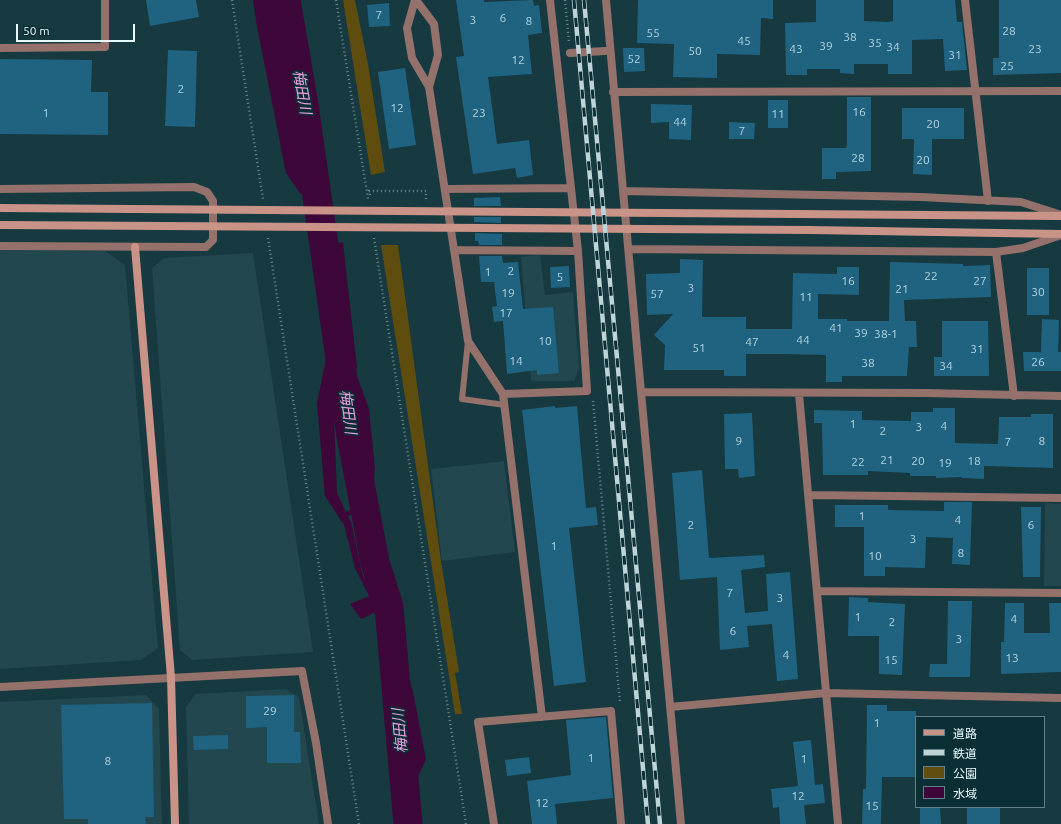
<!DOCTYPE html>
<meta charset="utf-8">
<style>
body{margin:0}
#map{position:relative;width:1061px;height:824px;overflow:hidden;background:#173940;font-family:Ubuntu,"Noto Sans JP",sans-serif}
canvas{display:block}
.legend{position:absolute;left:915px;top:716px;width:130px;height:92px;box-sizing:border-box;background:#0c2f35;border:1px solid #638085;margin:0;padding:5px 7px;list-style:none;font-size:12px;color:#e6f9fd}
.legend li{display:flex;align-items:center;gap:8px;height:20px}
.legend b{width:20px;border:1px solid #638085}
.scale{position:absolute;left:16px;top:24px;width:119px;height:18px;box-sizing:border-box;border:2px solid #e6f9fd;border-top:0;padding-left:5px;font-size:12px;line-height:14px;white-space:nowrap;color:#e6f9fd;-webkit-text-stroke:3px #0c2f35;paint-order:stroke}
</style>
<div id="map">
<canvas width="1061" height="824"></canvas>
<ul class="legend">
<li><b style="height:5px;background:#ca9387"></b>道路</li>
<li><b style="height:5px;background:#bed4d8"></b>鉄道</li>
<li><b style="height:11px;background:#5f4d10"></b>公園</li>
<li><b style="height:11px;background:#3d0839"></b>水域</li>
</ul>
<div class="scale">50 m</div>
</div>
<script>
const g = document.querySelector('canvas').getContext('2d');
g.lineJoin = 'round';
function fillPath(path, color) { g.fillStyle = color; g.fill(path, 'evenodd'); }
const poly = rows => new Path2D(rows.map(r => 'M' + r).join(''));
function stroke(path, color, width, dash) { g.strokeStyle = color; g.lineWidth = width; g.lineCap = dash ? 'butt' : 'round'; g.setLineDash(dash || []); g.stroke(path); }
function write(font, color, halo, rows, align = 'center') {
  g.font = font + ' Ubuntu,"Noto Sans JP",sans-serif'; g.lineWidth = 3.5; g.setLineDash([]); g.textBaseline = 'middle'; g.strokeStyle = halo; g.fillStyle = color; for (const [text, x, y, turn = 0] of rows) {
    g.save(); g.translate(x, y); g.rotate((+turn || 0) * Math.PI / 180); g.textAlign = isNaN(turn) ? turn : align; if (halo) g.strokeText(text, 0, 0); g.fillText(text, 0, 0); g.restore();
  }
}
const built = poly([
 [0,250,105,251,125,265,158,648,141,660,0,669],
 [253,253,313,652,192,660,180,650,152,268,164,258],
 [540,255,545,295,573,292,579,369,574,381,531,381,521,257],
 [504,461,515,552,442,561,431,469],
 [1045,503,1061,504,1061,586,1044,586],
 [286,689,299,697,319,824,189,824,186,707,196,694],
 [146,695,159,709,162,824,0,824,0,702]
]);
const green = poly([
 [343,0,355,0,368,64,385,172,371,175],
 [381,245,398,245,441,561,459,672,455,673,462,714,455,714]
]);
const water = poly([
 [253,0,301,0,298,15,306,29,303,47,294,40,296,107,322,177,343,243,357,367,356,373,369,409,375,469,371,504,348,516,351,522,363,576,379,594,413,691,426,760,405,803,406,824,398,824,401,769,408,724,396,671,383,653,378,611,361,619,350,604,369,596,355,568,344,525,325,496,317,403,327,354,333,241,286,173,257,27],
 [346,407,367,452,366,502,346,512,337,493,334,416]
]);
const pier = poly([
 [299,194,330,194,345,243,331,242]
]);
const river = poly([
 [286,0,304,105,351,436,375,562,389,607,408,824]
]);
const building = poly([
 [146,0,196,0,199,17,150,26],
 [456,0,484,0,484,2,533,0,534,6,539,5,542,33,528,35,532,74,488,77,497,144,529,140,533,175,517,178,515,168,473,174,456,57,464,56],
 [638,0,773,0,773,19,761,18,760,55,717,54,717,78,673,77,674,44,637,43],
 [816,0,864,0,864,21,888,22,893,21,893,0,955,0,957,22,962,22,967,70,945,71,943,39,912,40,912,74,888,74,888,64,854,64,854,74,840,73,840,69,807,69,807,75,786,75,785,23,816,22],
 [999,0,1061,0,1061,73,993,75,993,58,999,58],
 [389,3,390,26,369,27,367,5],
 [623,48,644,48,645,71,624,72],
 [168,50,197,51,195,127,165,126],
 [0,59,92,60,91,92,108,92,108,135,0,134],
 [405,68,416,145,389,149,378,72],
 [847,97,871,97,871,171,836,172,836,179,822,179,822,148,846,148,847,145],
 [768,100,788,100,788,128,768,128],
 [651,104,692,105,691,140,669,139,669,122,651,123],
 [902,108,964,108,964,139,932,139,932,175,913,174,914,139,902,139],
 [729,122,755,123,754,139,729,139],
 [500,197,501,206,474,206,474,198],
 [474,217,501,217,501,223,474,222],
 [475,233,502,234,502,245,479,245,478,241,475,241],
 [479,256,502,256,503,263,518,262,523,309,553,307,559,373,537,375,537,370,507,374,503,321,494,322,492,307,497,306,494,282,481,282],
 [680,259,703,260,702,317,746,317,746,329,792,329,793,273,837,274,837,267,859,267,859,295,818,294,818,319,847,319,847,321,889,321,890,262,963,264,963,266,990,265,991,297,904,300,905,321,916,321,917,347,909,347,907,376,842,376,842,382,826,382,826,355,784,354,746,354,746,376,724,376,724,370,664,370,665,345,654,335,673,314,647,315,646,274,680,273],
 [569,266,570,287,551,288,550,267],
 [1027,268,1049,268,1049,315,1027,315],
 [1042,319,1059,320,1058,352,1061,352,1061,371,1024,371,1023,352,1041,352],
 [942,321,988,321,989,376,934,376,934,357,942,357],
 [555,406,555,408,577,406,586,508,596,507,598,525,569,528,586,682,554,686,522,410],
 [933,408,955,408,955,443,998,444,999,417,1031,417,1031,414,1053,414,1053,468,984,466,984,479,962,478,962,477,936,478,936,476,910,476,910,473,868,471,868,475,823,475,822,423,814,423,814,410,862,411,862,420,911,421,911,412,933,412],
 [752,413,755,476,739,478,738,469,725,469,724,414],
 [702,470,709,558,764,555,765,567,741,570,745,613,768,611,766,574,790,572,798,679,777,681,772,624,747,626,749,647,720,650,717,577,680,580,672,473],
 [944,502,972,502,970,565,952,564,953,538,926,537,925,568,885,567,885,576,864,576,864,527,835,527,835,505,888,505,888,510,944,511],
 [1021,507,1041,507,1040,577,1023,577],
 [849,597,868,598,868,602,905,604,902,675,879,674,879,636,848,636],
 [948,601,972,601,970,677,929,677,930,664,947,664],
 [1005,603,1024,603,1024,633,1050,633,1049,603,1061,603,1061,672,1001,674,1001,642,1004,642],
 [294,695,294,732,300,732,301,763,267,763,267,727,246,728,246,696],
 [152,703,154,817,145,817,146,824,88,824,88,819,64,819,61,705],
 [867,705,887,705,887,711,916,711,916,777,882,777,881,824,862,824,863,789,866,789],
 [606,717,613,798,555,804,557,824,532,824,527,781,571,775,566,720],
 [228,735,228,749,194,750,193,736],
 [811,740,815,785,823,784,825,803,804,805,806,824,780,824,779,807,773,808,771,789,798,786,793,742],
 [529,757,531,773,507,776,505,760],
 [920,807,940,807,941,824,920,824],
 [967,807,1000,807,1000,824,967,824]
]);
const path = poly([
 [232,0,263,199],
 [336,0,368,199],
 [565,0,569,42],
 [370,195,369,191,426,191,426,200],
 [268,238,359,824],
 [374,238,466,824],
 [593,401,620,703]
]);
const lane = poly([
 [468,341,462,399,505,405]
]);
const street = poly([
 [415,0,407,28,412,58,429,87,468,341,503,394,542,717],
 [416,0,434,24,438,55,429,87],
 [606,0,641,392],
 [965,0,988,201],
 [0,48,105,47,105,0],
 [570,53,605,51],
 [613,92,1061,91],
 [0,189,194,187,207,192,213,201,213,240,206,247,0,246],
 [445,189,571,188],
 [623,191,921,197,1021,202,1061,215],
 [630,249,996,252,1023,248,1061,235],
 [455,250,578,251],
 [996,252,1014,396],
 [503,394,587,391,578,251,550,0],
 [799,394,838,824],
 [809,495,1061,498],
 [818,591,1061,593],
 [0,687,302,671,316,743,328,824],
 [670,707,826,693,1061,698],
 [494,824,478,722,611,711,621,824],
 [681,824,641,392,926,393,1061,396]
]);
const secondary = poly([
 [0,208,1061,216],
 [0,225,810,230,1061,234],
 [135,247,171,677,175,824]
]);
const rail = poly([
 [574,0,648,824],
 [584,0,660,824]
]);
const numberNames = [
 ["7",379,15],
 ["6",503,18],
 ["3",473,20],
 ["8",529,21],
 ["28",1009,31],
 ["55",653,33],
 ["38",850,37],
 ["45",744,41],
 ["35",875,43],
 ["39",826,46],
 ["34",893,47],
 ["43",796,49],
 ["23",1035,49],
 ["50",695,51],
 ["31",955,55],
 ["52",634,59],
 ["12",518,60],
 ["25",1007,66],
 ["2",181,89],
 ["12",397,108],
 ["16",859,112],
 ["1",46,113],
 ["23",479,113],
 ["11",778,114],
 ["44",680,122],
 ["20",933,124],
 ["7",742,131],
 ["28",858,158],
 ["20",923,160],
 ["2",511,271],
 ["1",488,272],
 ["22",931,276],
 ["5",560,277],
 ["16",848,281],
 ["27",980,281],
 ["3",691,288],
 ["21",902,289],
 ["30",1038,292],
 ["19",508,293],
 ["57",657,294],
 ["11",806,297],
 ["17",506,313],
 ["41",836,328],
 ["39",861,333],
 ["38-1",886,334],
 ["44",803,340],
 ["10",545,341],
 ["47",752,342],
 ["51",699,348],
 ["31",977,349],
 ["14",516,361],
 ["26",1038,362],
 ["38",868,363],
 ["34",946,366],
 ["1",853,424],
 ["4",944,426],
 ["3",919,427],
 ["2",883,431],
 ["9",739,441],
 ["8",1042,441],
 ["7",1008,442],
 ["21",887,460],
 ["20",918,461],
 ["18",974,461],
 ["22",858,462],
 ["19",945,463],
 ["1",862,516],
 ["4",958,520],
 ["2",691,525],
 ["6",1031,525],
 ["3",913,539],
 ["1",554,546],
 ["8",961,553],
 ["10",875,556],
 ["7",730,593],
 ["3",780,598],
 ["1",858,617],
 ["4",1014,619],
 ["2",892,622],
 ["6",733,631],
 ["3",959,639],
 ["4",786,655],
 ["13",1012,658],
 ["15",891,660],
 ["29",270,711],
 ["1",877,723],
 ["1",591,758],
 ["1",804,759],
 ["8",108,761],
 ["12",798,796],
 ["12",542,803],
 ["15",872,806]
];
const waterNames = [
 ["梅田川",302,92,80],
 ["梅田川",348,412,82],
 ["梅田川",400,731,-95]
];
fillPath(built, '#22474e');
fillPath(green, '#5f4d10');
fillPath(water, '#3d0839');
fillPath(pier, '#173940');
stroke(river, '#3d0839', 29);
fillPath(building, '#1f6381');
stroke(path, '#6c888e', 2.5, [1, 3]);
stroke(lane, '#94716a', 6);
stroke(street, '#94716a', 8);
stroke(secondary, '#ca9387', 8);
stroke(rail, '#bed4d8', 4.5);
stroke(rail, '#0c2f35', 3, [9]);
write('12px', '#b4d4de', null, numberNames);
write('italic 15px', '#f09ee4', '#0c2f35', waterNames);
</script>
